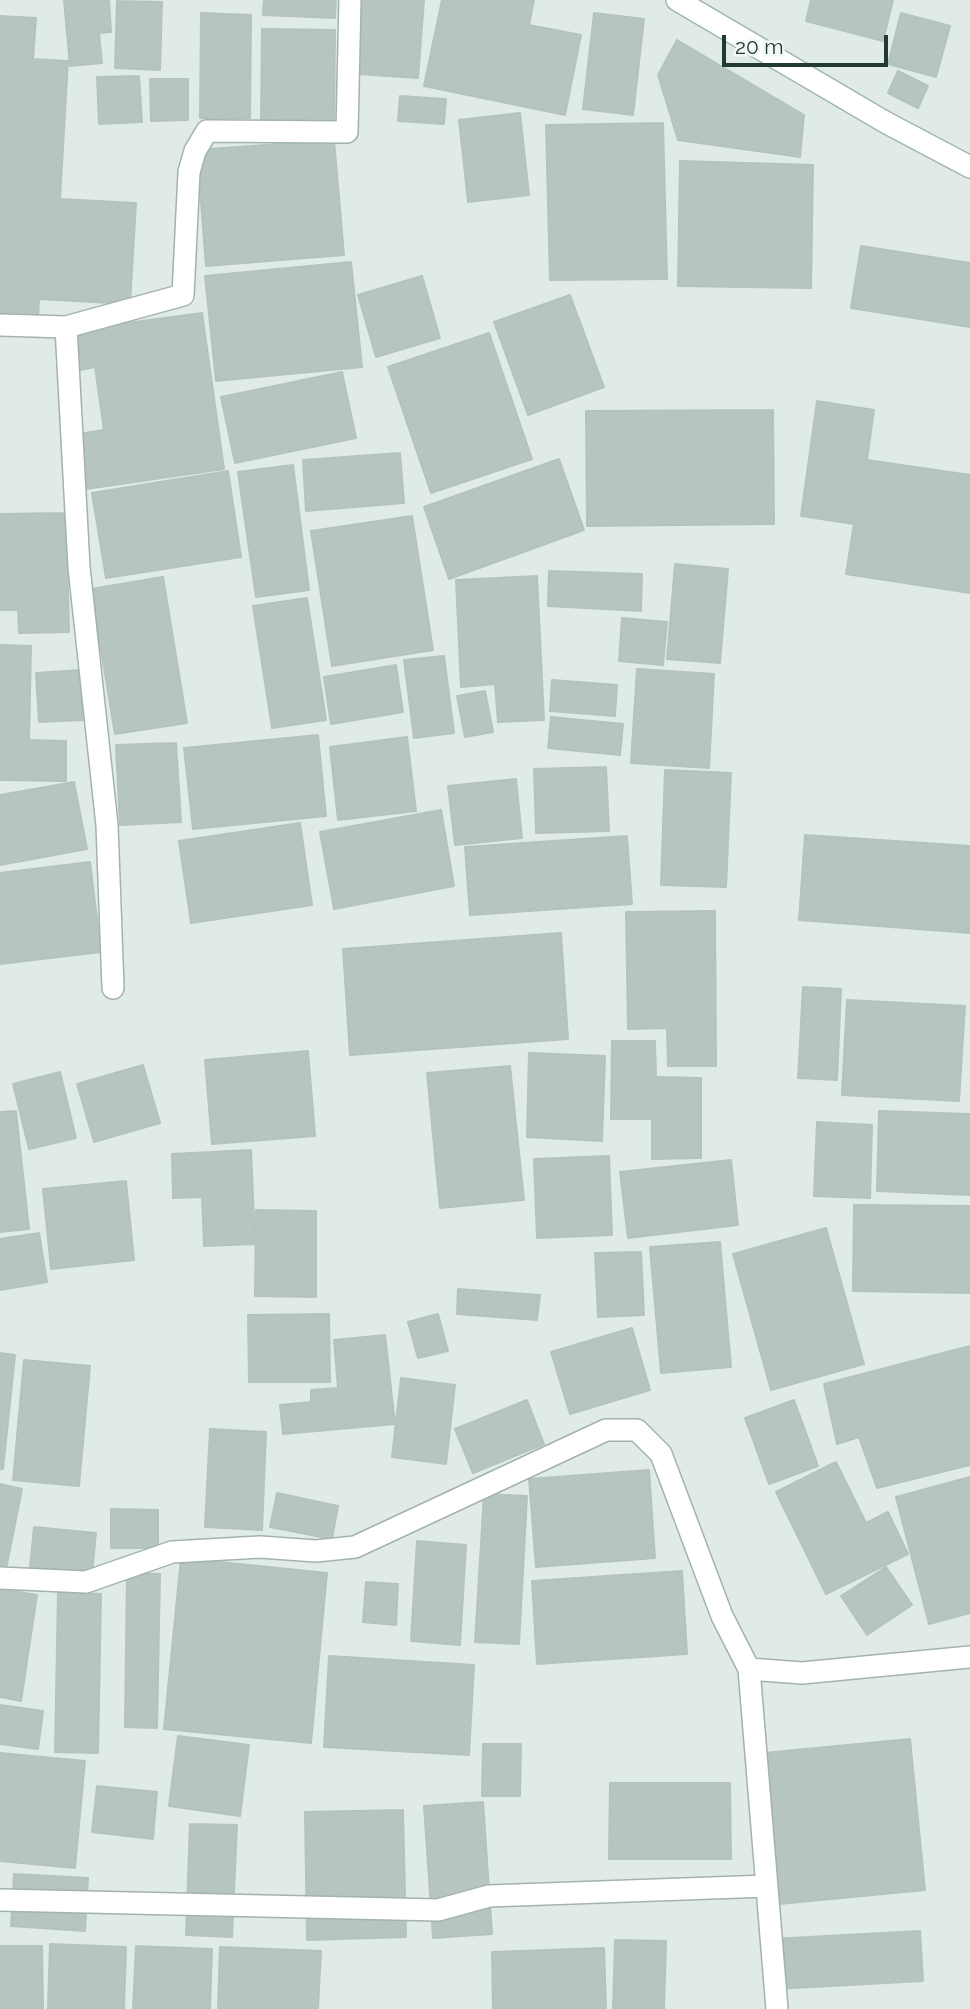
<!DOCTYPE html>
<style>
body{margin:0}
#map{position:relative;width:970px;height:2009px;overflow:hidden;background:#e0ebe5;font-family:Raleway,sans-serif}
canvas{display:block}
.scale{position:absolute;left:722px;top:35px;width:166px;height:32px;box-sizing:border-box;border:4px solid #213b32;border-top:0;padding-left:9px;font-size:21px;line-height:24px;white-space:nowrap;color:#213b32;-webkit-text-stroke:5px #f1f8f4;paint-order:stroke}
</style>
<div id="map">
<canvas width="970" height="2009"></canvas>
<div class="scale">20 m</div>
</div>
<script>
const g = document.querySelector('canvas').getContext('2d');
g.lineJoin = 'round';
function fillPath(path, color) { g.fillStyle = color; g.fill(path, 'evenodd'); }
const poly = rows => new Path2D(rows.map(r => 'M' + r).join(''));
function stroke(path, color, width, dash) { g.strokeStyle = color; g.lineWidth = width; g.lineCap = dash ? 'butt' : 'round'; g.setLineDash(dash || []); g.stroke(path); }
const building = poly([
 [64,0,109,0,111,32,99,33,102,63,70,66,64,0],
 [264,0,336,0,335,18,263,15,264,0],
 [363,0,424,0,418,78,357,74,363,0],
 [442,0,534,0,529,25,581,35,565,115,424,86,442,0],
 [811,0,893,0,883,41,806,21,811,0],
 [117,1,162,2,160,70,115,68,117,1],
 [201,13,251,15,250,118,200,118,201,13],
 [594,13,644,19,633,115,583,109,594,13],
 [901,13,950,26,936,77,888,64,901,13],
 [0,16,36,18,33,59,68,61,60,199,136,203,130,304,39,299,38,319,0,317,0,16],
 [262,29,335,30,334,126,261,125,262,29],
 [677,40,804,115,800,157,678,140,658,75,677,40],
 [898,71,928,86,918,108,888,93,898,71],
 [139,76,142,122,99,124,97,77,139,76],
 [150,79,188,79,188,120,151,121,150,79],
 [400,96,446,99,444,124,398,121,400,96],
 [520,113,529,195,468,202,459,120,520,113],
 [663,123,667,279,550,280,546,125,663,123],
 [334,140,344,255,206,266,197,150,334,140],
 [680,161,813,165,811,288,678,286,680,161],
 [861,246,970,263,970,327,851,308,861,246],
 [351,262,362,367,216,381,205,276,351,262],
 [422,276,440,338,376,357,358,295,422,276],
 [570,295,604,387,528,415,494,322,570,295],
 [202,313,224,469,86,489,79,434,104,430,95,367,80,370,74,330,202,313],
 [489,333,532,459,431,493,388,367,489,333],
 [342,372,356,438,235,463,221,397,342,372],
 [817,401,874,410,867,460,970,475,970,593,846,574,854,524,801,516,817,401],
 [773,410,774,524,587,526,586,411,773,410],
 [400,453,404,503,306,511,303,460,400,453],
 [559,459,584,530,449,579,424,507,559,459],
 [293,465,309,590,256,597,238,472,293,465],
 [228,471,241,557,106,578,92,493,228,471],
 [66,513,69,632,19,633,18,610,0,610,0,514,66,513],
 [412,516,433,650,332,666,311,531,412,516],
 [675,564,728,569,720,663,667,659,675,564],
 [549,571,642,574,641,611,548,606,549,571],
 [537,576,544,720,498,722,495,684,461,687,456,580,537,576],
 [163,577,187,723,115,734,91,589,163,577],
 [307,598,326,720,272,728,253,606,307,598],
 [622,618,667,622,663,665,619,661,622,618],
 [0,645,31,646,29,740,66,741,66,781,0,780,0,645],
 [444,656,454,733,414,738,404,660,444,656],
 [396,665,403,712,331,724,324,677,396,665],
 [637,669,714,674,709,768,631,763,637,669],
 [81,670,83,720,39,722,36,673,81,670],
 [552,680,617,685,615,716,550,711,552,680],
 [485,691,493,732,465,737,457,696,485,691],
 [551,717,623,724,620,755,548,748,551,717],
 [318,735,326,816,193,829,184,748,318,735],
 [407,737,416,811,338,820,330,747,407,737],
 [176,743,181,822,120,825,116,745,176,743],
 [606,767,609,831,536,833,534,769,606,767],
 [665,770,731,773,726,887,661,885,665,770],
 [516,779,522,838,455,845,448,786,516,779],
 [74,782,87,849,0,865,0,795,74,782],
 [441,810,454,886,334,909,320,832,441,810],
 [300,823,312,905,191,923,179,841,300,823],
 [805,835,970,846,970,933,799,920,805,835],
 [627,836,632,904,470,915,465,847,627,836],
 [90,862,101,952,0,964,0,873,90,862],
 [715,911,716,1066,668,1066,667,1028,628,1029,626,912,715,911],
 [561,933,568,1039,350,1055,343,949,561,933],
 [803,987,841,989,837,1080,798,1078,803,987],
 [847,1000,965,1006,959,1101,842,1095,847,1000],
 [612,1041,655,1041,656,1077,701,1078,701,1158,652,1159,652,1119,611,1119,612,1041],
 [308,1051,315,1136,212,1144,205,1060,308,1051],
 [529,1053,605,1056,602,1141,527,1137,529,1053],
 [143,1065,160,1123,94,1142,77,1084,143,1065],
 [510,1066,524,1200,440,1208,427,1073,510,1066],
 [60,1072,76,1138,29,1149,13,1084,60,1072],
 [16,1111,29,1229,0,1232,0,1112,16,1111],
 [879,1111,970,1114,970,1195,877,1191,879,1111],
 [817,1122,872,1125,870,1198,814,1196,817,1122],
 [251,1150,255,1244,204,1246,202,1197,173,1198,172,1154,251,1150],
 [609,1156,612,1235,537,1238,534,1159,609,1156],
 [731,1160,738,1225,628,1238,620,1172,731,1160],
 [126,1181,134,1260,51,1269,43,1189,126,1181],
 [854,1205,970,1206,970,1293,853,1291,854,1205],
 [256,1210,316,1211,316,1297,255,1296,256,1210],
 [826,1228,864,1364,771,1390,733,1254,826,1228],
 [39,1233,47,1282,0,1290,0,1239,39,1233],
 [720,1242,731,1367,661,1373,650,1247,720,1242],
 [641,1252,644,1315,598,1317,595,1253,641,1252],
 [458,1289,540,1295,537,1320,457,1314,458,1289],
 [329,1314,330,1382,249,1382,248,1315,329,1314],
 [438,1314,448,1351,418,1358,408,1322,438,1314],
 [632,1328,650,1390,570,1414,551,1352,632,1328],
 [385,1335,395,1424,283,1434,280,1405,311,1402,311,1390,338,1388,334,1340,385,1335],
 [970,1346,970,1465,877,1488,859,1437,837,1444,824,1384,970,1346],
 [0,1353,15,1355,3,1469,0,1469,0,1353],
 [24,1360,90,1366,79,1486,13,1480,24,1360],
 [401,1378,455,1385,446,1464,392,1457,401,1378],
 [527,1400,544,1444,473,1473,455,1429,527,1400],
 [794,1400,818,1466,769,1484,745,1418,794,1400],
 [210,1429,266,1432,262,1530,205,1527,210,1429],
 [836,1462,866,1523,888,1512,908,1554,826,1594,776,1492,836,1462],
 [649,1470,655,1558,536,1567,529,1479,649,1470],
 [970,1477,970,1613,929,1624,896,1497,970,1477],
 [0,1484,22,1489,5,1574,0,1573,0,1484],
 [277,1493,338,1506,332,1539,270,1527,277,1493],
 [484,1494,527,1496,519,1644,475,1642,484,1494],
 [111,1509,158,1510,158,1548,111,1548,111,1509],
 [34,1527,96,1533,92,1573,30,1567,34,1527],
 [417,1541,466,1545,460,1645,411,1641,417,1541],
 [181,1558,327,1573,311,1743,164,1729,181,1558],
 [886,1567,912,1605,867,1635,841,1596,886,1567],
 [682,1571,687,1654,537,1664,532,1581,682,1571],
 [127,1573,160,1574,157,1728,125,1727,127,1573],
 [366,1582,398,1584,396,1625,363,1622,366,1582],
 [0,1589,37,1595,21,1701,0,1697,0,1589],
 [58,1592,101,1594,98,1753,55,1752,58,1592],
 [329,1656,474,1665,469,1755,324,1747,329,1656],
 [0,1705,43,1711,38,1749,0,1744,0,1705],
 [178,1736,249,1745,240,1816,169,1806,178,1736],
 [910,1739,925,1890,779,1904,764,1753,910,1739],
 [483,1744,521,1744,520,1796,482,1796,483,1744],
 [0,1753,85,1761,75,1868,0,1861,0,1753],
 [610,1783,730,1783,731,1859,609,1859,610,1783],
 [97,1786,157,1792,153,1839,92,1832,97,1786],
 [483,1802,492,1934,433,1938,424,1806,483,1802],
 [403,1810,406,1937,307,1940,305,1812,403,1810],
 [190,1824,237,1825,232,1937,186,1935,190,1824],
 [14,1874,88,1878,85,1931,11,1926,14,1874],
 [920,1931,923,1981,775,1989,772,1939,920,1931],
 [615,1940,666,1941,664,2009,613,2009,615,1940],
 [50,1944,126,1947,124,2009,48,2009,50,1944],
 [0,1946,42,1946,43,2009,0,2009,0,1946],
 [136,1946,212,1949,210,2009,133,2009,136,1946],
 [220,1947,321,1951,318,2009,218,2009,220,1947],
 [604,1948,606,2009,493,2009,492,1952,604,1948]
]);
const minor = poly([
 [0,325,66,327,183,295,189,172,195,151,207,131,347,132,350,0],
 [66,327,79,567,107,825,113,988],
 [0,1578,86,1582,172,1552,260,1547,316,1551,355,1547,606,1430,637,1430,661,1454,722,1616,749,1669,802,1673,970,1657],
 [749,1669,777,2009],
 [0,1900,438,1910,489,1896,767,1886]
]);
const secondary = poly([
 [677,0,885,122,970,167]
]);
fillPath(building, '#b6c6be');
stroke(building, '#b3c4bc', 2);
stroke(minor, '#a3b3ac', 24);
stroke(secondary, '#9fb7ad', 24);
stroke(minor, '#fff', 21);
stroke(secondary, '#fff', 21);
</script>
